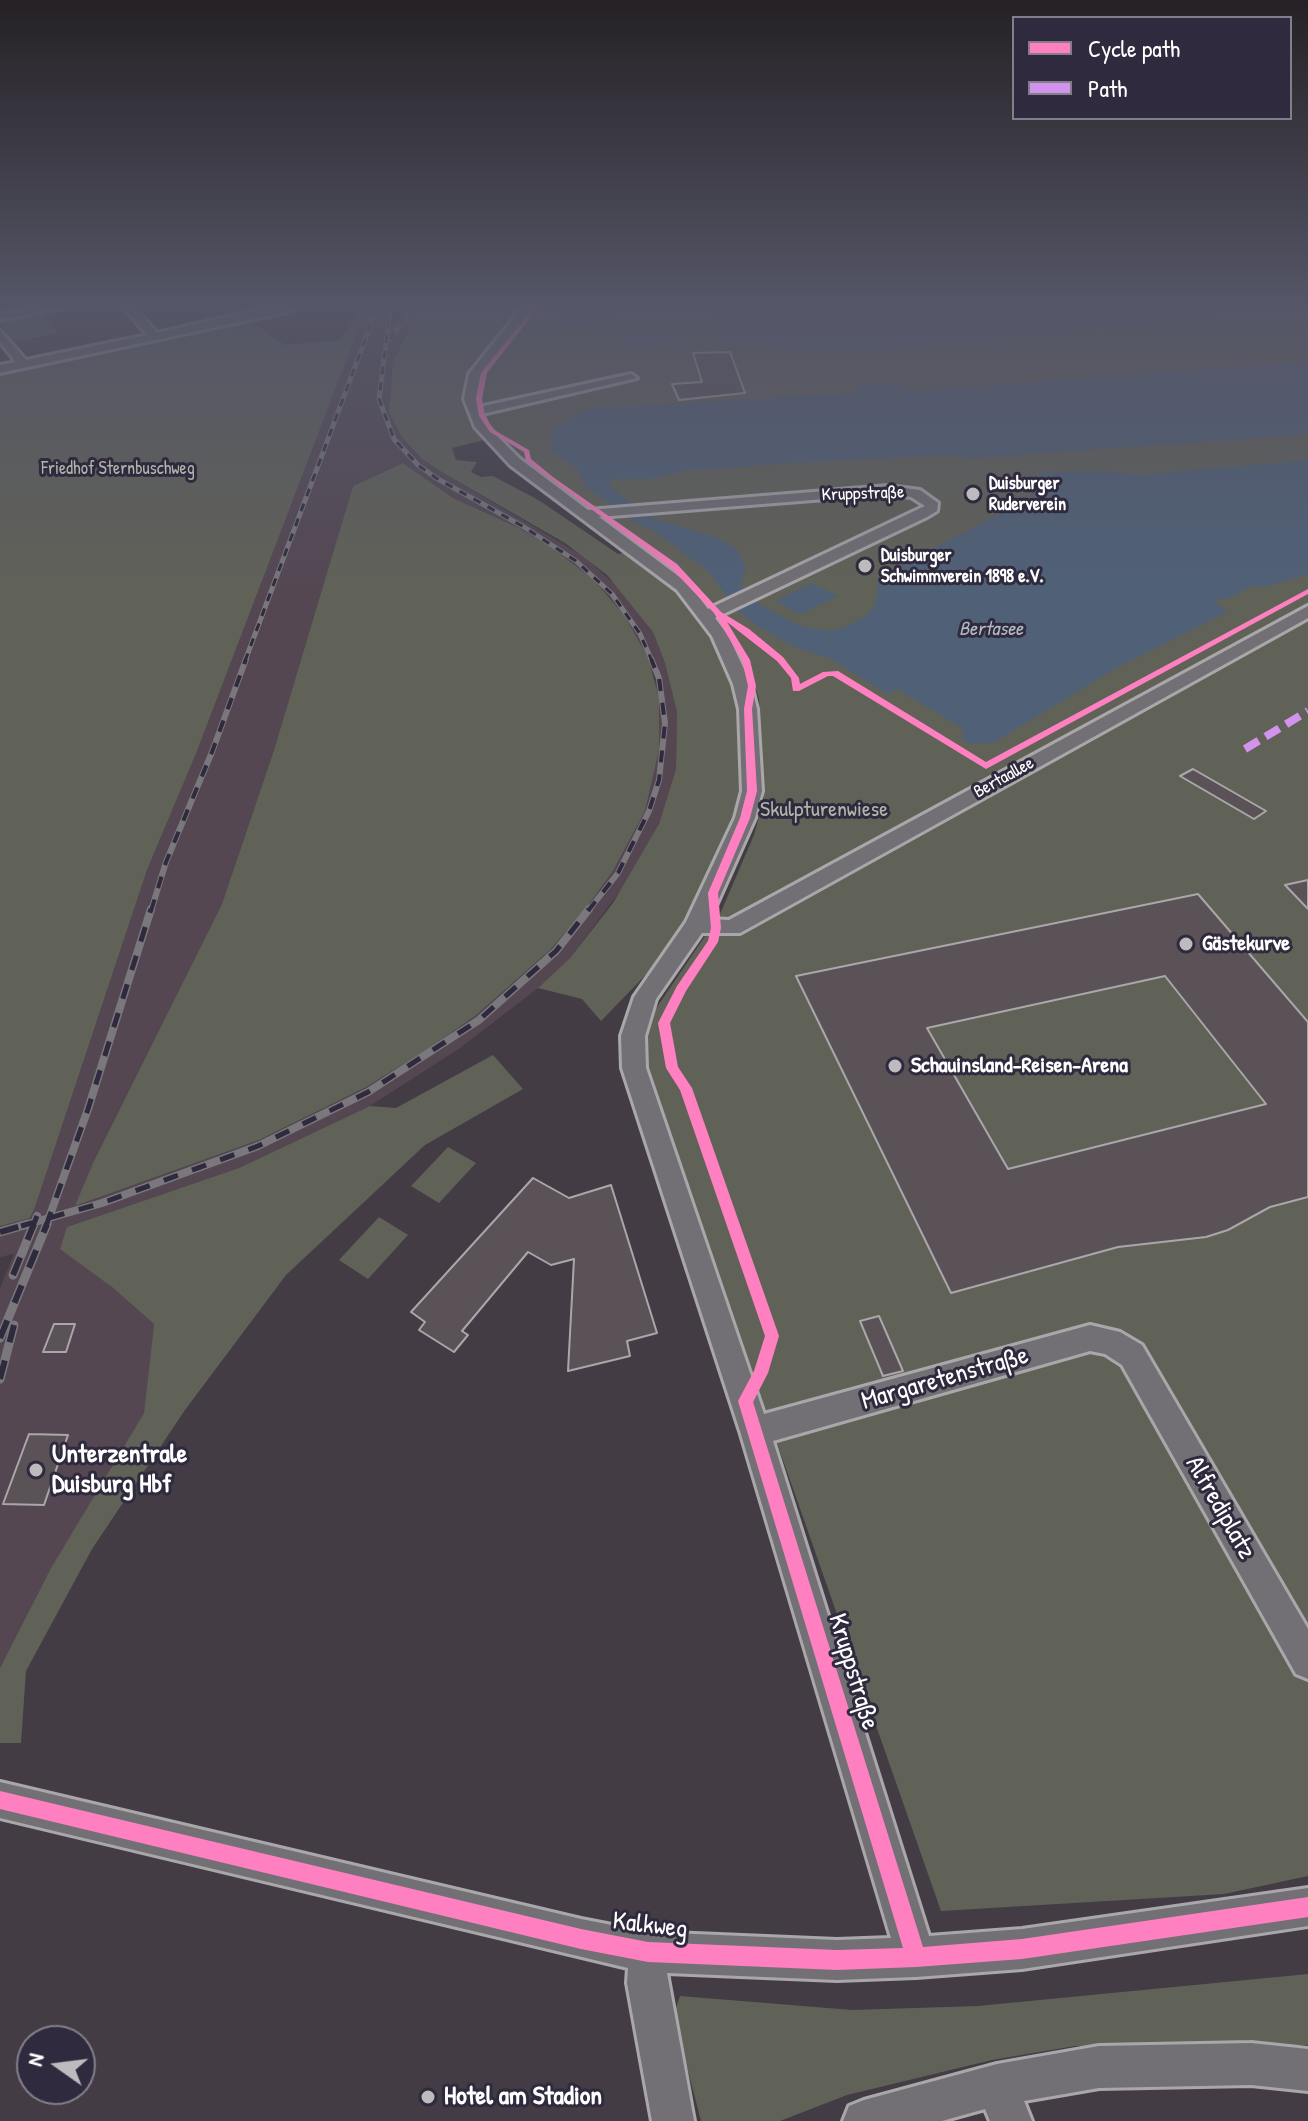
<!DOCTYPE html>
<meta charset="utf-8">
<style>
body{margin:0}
#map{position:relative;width:1308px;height:2121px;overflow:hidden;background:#433c44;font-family:"Patrick Hand",sans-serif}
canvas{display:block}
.legend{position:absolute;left:1012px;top:16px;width:280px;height:104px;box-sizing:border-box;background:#2f2a3d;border:2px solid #827f8b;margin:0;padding:10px 14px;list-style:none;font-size:24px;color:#fff}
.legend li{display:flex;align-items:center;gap:16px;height:40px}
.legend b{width:40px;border:2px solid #827f8b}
.north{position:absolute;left:16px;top:2025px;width:80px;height:80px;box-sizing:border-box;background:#2f2a3d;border:2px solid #827f8b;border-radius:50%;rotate:284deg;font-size:22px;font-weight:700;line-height:32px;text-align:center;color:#fff}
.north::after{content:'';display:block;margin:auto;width:28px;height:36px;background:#bdbbbe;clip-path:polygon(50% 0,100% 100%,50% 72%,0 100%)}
</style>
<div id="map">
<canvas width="1308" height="2121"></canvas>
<ul class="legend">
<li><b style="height:10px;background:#ff80c0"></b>Cycle path</li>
<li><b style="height:10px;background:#d193ec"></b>Path</li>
</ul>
<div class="north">N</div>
</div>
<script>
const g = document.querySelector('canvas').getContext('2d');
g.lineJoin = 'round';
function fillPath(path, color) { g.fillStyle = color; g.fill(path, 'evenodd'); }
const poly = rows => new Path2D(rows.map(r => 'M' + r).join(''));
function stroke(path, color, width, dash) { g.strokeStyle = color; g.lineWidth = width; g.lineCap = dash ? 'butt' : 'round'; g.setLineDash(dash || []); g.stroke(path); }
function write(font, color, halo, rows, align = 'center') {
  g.font = font + ' "Patrick Hand",sans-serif'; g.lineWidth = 6; g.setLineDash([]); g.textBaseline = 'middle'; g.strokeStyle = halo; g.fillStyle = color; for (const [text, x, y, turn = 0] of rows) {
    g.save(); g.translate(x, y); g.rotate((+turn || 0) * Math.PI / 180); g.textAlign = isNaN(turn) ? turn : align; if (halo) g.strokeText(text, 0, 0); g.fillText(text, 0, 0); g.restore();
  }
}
const built = poly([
 [364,303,393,303,390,327,411,303,429,303,411,324,401,340,402,437,422,459,445,474,586,558,623,592,653,632,665,663,677,712,676,769,659,824,632,875,570,958,538,988,460,1048,370,1106,239,1168,67,1227,112,1287,154,1324,144,1413,51,1568,0,1668,0,1288,14,1254,0,1257,0,1223,30,1218,35,1207,147,870,197,751,354,340],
 [403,463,453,498,519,528,551,547,593,579,624,615,648,657,655,678,659,750,645,811,613,871,587,908,550,950,475,1016,428,1049,366,1087,259,1140,76,1206,93,1163,222,904,274,750,353,486]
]);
const green = poly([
 [357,303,364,303,364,309,354,340,197,751,147,870,35,1207,30,1218,0,1226,0,372,249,320,285,345,340,340,356,317],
 [429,303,525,303,476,362,466,378,467,412,473,427,484,440,452,448,456,460,477,462,471,472,481,477,493,476,540,501,618,554,632,551,678,589,714,636,740,702,744,790,738,817,698,907,666,954,601,1021,582,999,538,988,570,958,613,903,659,824,676,769,677,712,665,663,653,632,607,575,565,543,445,474,422,459,402,437,389,412,393,363,411,324],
 [537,303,1308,303,1308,1876,1224,1894,941,1911,646,1069,648,1029,655,1010,720,914,754,835,764,799,759,699,746,660,727,624,683,577,503,447,488,431,476,403,480,372],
 [41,312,58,333,13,342,0,324,1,319],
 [403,463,453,498,519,528,551,547,593,579,624,615,648,657,659,698,659,750,645,811,613,871,587,907,550,950,475,1016,428,1049,366,1087,259,1140,75,1206,93,1163,222,904,274,750,353,486],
 [493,1055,523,1089,425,1145,286,1275,185,1410,92,1549,26,1671,21,1743,0,1743,0,1668,51,1568,144,1413,154,1324,112,1287,60,1249,67,1227,239,1168,370,1106,396,1108],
 [448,1147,476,1163,439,1203,411,1186],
 [379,1217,408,1235,368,1279,339,1260],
 [1308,1974,1308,2045,1075,2046,992,2060,847,2095,780,2121,701,2121,676,2024,676,2008,680,1996,852,2010,978,2006]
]);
const water = poly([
 [563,303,734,303,648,315,622,314,614,321,554,327,553,323],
 [738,303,779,303,780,306,831,303,1308,303,1308,306,946,345,828,352,721,340,706,313,741,310,744,306],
 [620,336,681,336,684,345,623,347],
 [1308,362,1308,434,974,458,944,455,787,463,682,471,652,479,613,479,609,483,612,489,654,519,714,536,737,549,746,568,741,585,756,602,800,626,828,631,846,627,868,614,876,602,878,577,1030,498,1033,492,1025,481,1027,477,1054,472,1100,471,1140,475,1308,460,1308,574,1268,586,1251,587,1227,599,1213,600,1227,612,1118,667,993,743,968,744,960,736,966,731,898,689,887,694,831,659,794,647,760,628,738,611,709,572,654,531,639,525,584,486,580,471,551,450,553,430,587,409,858,393,857,386,863,384,898,384,914,391],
 [812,583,838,596,800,615,775,601]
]);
const building = poly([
 [730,352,745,393,679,400,672,384,702,382,693,353,730,352],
 [1193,769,1266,811,1254,819,1180,776,1193,769],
 [1308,880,1308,909,1285,885,1308,880],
 [1198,894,1308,1022,1308,1197,1270,1207,1228,1230,1206,1237,1118,1247,951,1293,796,976,1198,894],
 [1165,976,1266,1104,1008,1169,927,1028,1165,976],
 [533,1178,569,1198,611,1185,657,1333,627,1341,630,1356,568,1371,574,1259,551,1265,528,1252,462,1331,468,1335,454,1352,419,1330,425,1322,411,1312,533,1178],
 [879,1316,903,1371,883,1376,860,1321,879,1316],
 [54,1324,75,1324,66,1352,43,1352,54,1324],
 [29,1434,68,1435,44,1505,3,1504,29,1434]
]);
const minor = poly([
 [61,303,87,303,0,320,0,314,61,303],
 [120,303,131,303,157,333,288,303,301,303,287,312,0,373,0,365,16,362,0,342,0,331,26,360,147,335,120,303],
 [526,303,537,303,481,374,476,399,479,407,631,374,637,378,482,414,487,426,520,459,588,510,888,486,920,490,938,503,937,511,927,517,715,618,728,635,751,684,757,709,762,791,755,818,710,919,729,920,1308,606,1308,618,740,933,702,933,656,999,645,1036,646,1068,764,1414,1090,1325,1120,1332,1142,1345,1308,1629,1308,1679,1296,1674,1122,1365,1105,1354,1090,1351,773,1441,929,1936,1022,1929,1308,1888,1308,1926,1022,1969,916,1977,837,1980,667,1973,694,2121,652,2121,627,1983,628,1968,0,1818,0,1782,581,1919,648,1932,837,1940,891,1938,740,1431,622,1068,621,1036,634,997,686,922,735,818,742,791,739,709,733,684,712,636,677,590,510,465,475,427,464,399,469,374,526,303],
 [888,494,911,497,925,506,708,609,689,584,599,517,888,494],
 [1251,2043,1308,2049,1308,2091,1251,2085,1099,2088,1024,2101,1032,2121,990,2121,985,2109,942,2121,843,2121,849,2106,864,2100,997,2064,1099,2046,1251,2043]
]);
const railFar3 = poly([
 [391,303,379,399,394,439,418,465,436,478,524,527,576,561,612,594,640,634,652,661],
 [390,339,415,303],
 [245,661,371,324,374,303]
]);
const railFar2 = poly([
 [151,911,166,862,212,752,246,659],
 [588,911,618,873,649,811,659,780,665,723,659,678,651,659]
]);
const railFar1 = poly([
 [21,1226,102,1203,258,1146,368,1092,479,1020,556,951,589,909],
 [33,1226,37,1216],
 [46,1226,88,1109,151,909]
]);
const rail = poly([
 [0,1232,28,1224],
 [13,1275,34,1224],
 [0,1338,47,1224],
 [0,1379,14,1325]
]);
const quiet = poly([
 [1245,749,1308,711]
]);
const cycleway = poly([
 [537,303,542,303,487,373,482,399,485,416,494,430,529,450,531,459,553,477,677,564,721,612,749,629,783,657,799,678,800,684,823,672,838,671,986,762,1308,589,1308,594,986,769,833,676,828,676,799,691,793,691,791,678,777,661,727,622,750,660,756,686,752,709,757,791,750,818,718,893,721,928,718,942,686,991,670,1023,678,1067,692,1088,779,1336,768,1373,753,1402,923,1947,1022,1939,1308,1897,1308,1917,1022,1959,916,1967,837,1970,648,1962,581,1949,0,1809,0,1791,581,1929,648,1942,837,1950,903,1948,738,1401,754,1371,765,1336,680,1090,666,1068,658,1023,677,986,708,941,711,928,708,893,740,818,747,791,744,709,748,686,742,660,714,613,671,568,526,461,524,452,490,432,479,416,476,399,481,373,537,303]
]);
const markers = [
 [973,494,8,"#bdbbbe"],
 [865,566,8,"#bdbbbe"],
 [1186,944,8,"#bdbbbe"],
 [895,1066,8,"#bdbbbe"],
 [36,1470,8,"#bdbbbe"],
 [428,2097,8,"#bdbbbe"]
];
const farParknames = [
 ["Friedhof Sternbuschweg",118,469]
];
const farPoinames = [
 ["Duisburger",989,484],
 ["Ruderverein",989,505],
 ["Duisburger",881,556],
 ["Schwimmverein 1898 e.V.",881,577]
];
const farStreetnames = [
 ["Kruppstraße",863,494,-2],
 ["Bertaallee",1004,778,-29]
];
const farWaternames = [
 ["Bertasee",991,630]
];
const parkNames = [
 ["Skulpturenwiese",824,810]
];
const poiNames = [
 ["Gästekurve",1202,944],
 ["Schauinsland-Reisen-Arena",911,1066]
];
const nearStreetnames = [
 ["Margaretenstraße",945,1379,-16],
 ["Alfrediplatz",1220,1508,60],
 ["Kruppstraße",853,1672,73],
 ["Kalkweg",650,1926,7]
];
const nearPoinames = [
 ["Unterzentrale",52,1455],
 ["Duisburg Hbf",52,1485],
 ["Hotel am Stadion",444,2097]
];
fillPath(built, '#544752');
fillPath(green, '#616257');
fillPath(water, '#506177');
fillPath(building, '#5a5257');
stroke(building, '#aaa7ab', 2);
stroke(minor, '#aaa7ab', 6);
fillPath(minor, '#727074');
stroke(railFar3, '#7a787d', 5);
stroke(railFar2, '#7a787d', 6);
stroke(railFar1, '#7a787d', 8);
stroke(rail, '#7a787d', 9);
stroke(railFar3, '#2f2a3d', 3, [8]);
stroke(railFar2, '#2f2a3d', 4, [12]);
stroke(railFar1, '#2f2a3d', 5, [15]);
stroke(rail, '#2f2a3d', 6, [19]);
stroke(quiet, '#d193ec', 8, [16, 8]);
fillPath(cycleway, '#ff80c0');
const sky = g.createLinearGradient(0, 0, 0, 600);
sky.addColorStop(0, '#252125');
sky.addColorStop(0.51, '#555667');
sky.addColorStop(1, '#55566700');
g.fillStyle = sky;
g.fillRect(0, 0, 1308, 600);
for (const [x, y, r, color] of markers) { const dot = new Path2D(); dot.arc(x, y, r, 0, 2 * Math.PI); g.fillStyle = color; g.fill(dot); stroke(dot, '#2f2a3d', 3); }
write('18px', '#b2b4ac', '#2f2a3d', farParknames);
write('bold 18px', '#fff', '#2f2a3d', farPoinames, 'left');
write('18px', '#fff', '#2f2a3d', farStreetnames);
write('italic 20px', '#b1bac4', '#2f2a3d', farWaternames);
write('22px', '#b2b4ac', '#2f2a3d', parkNames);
write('bold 22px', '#fff', '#2f2a3d', poiNames, 'left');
write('26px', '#fff', '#2f2a3d', nearStreetnames);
write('bold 26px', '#fff', '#2f2a3d', nearPoinames, 'left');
</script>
